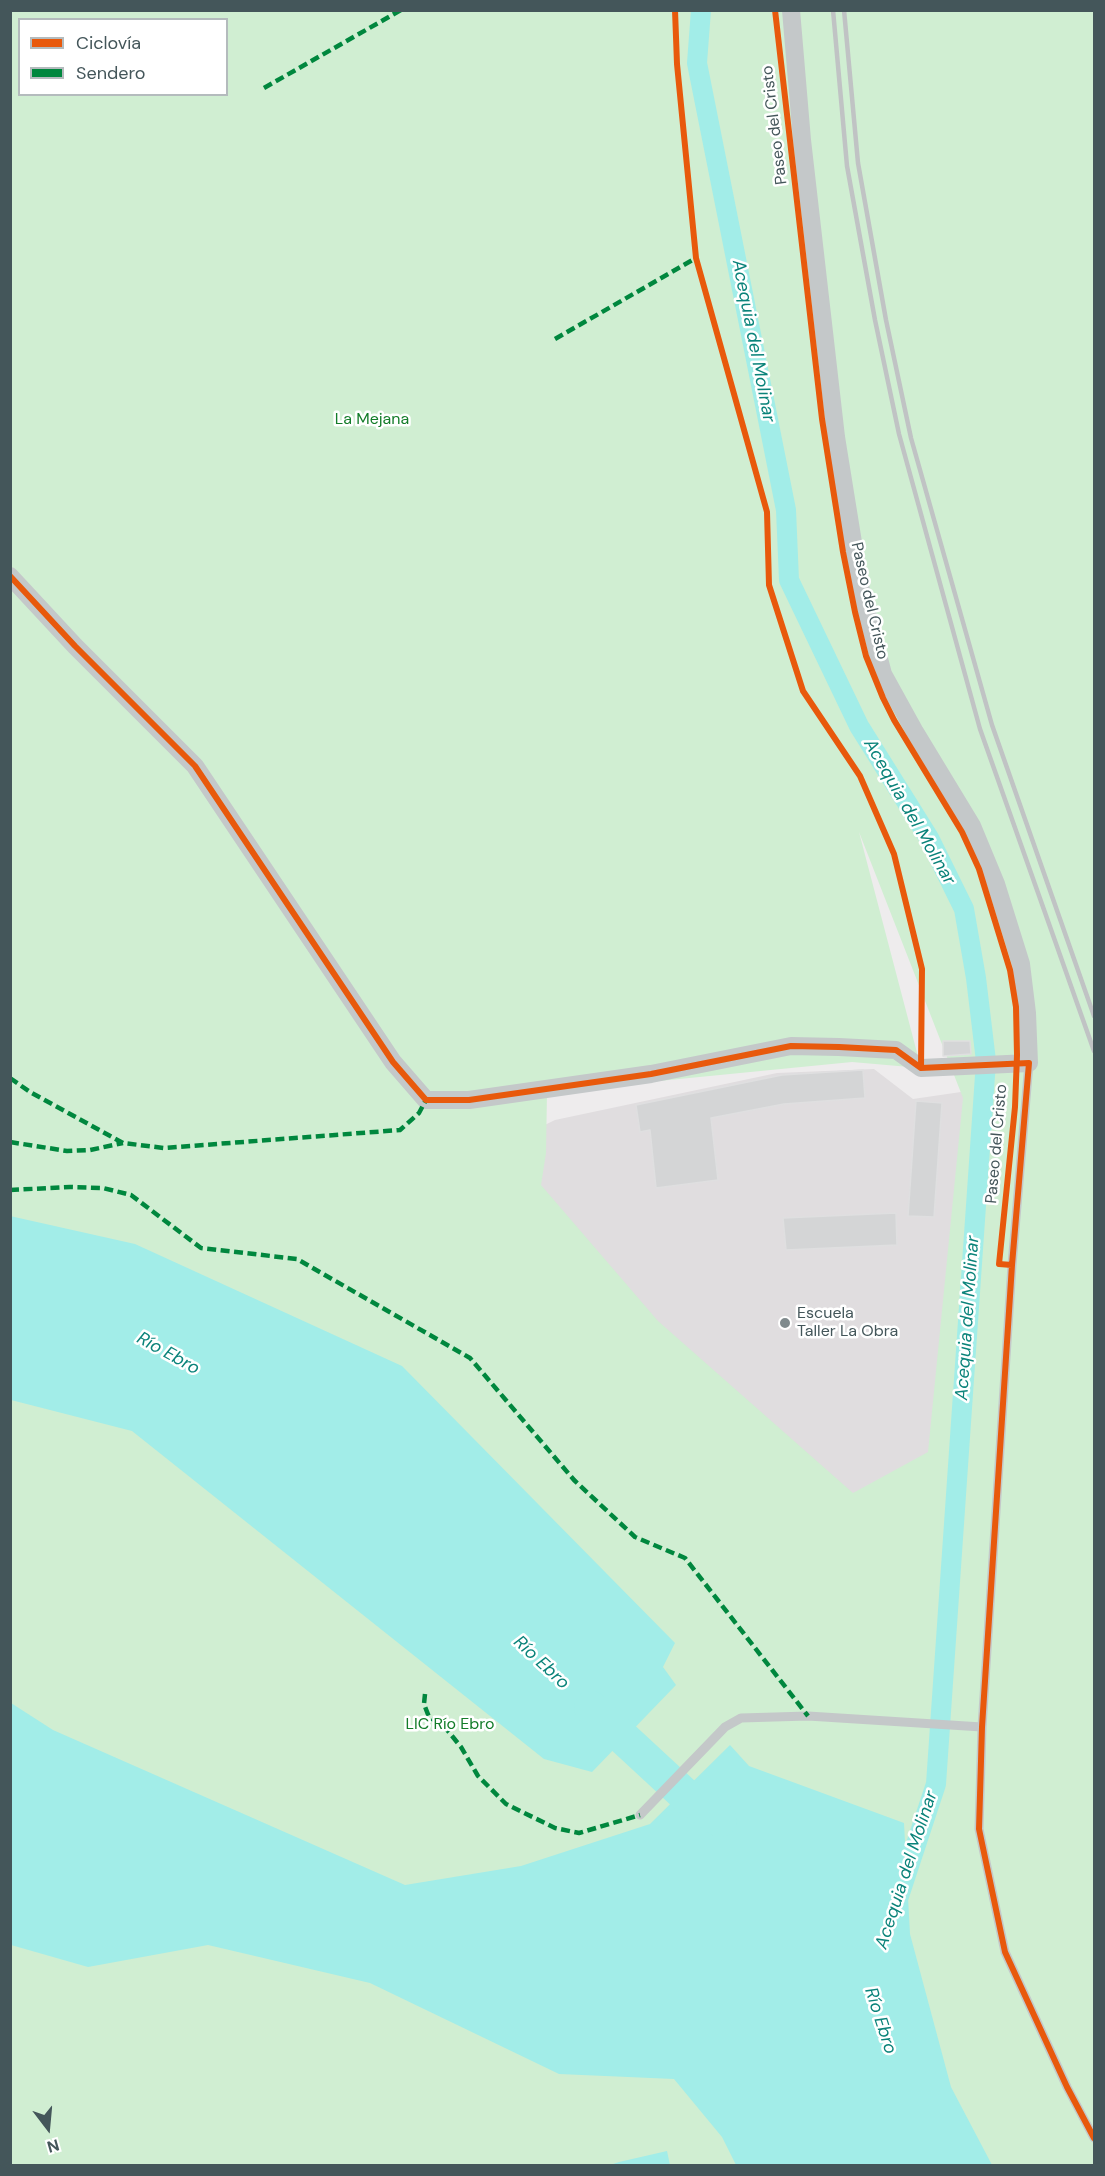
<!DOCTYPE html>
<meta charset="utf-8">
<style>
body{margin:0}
#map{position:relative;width:1105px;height:2176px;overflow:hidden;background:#eeeced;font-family:"DM Sans",sans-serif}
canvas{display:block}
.frame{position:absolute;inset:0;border:12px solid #44565a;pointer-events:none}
.legend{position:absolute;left:18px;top:18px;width:210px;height:78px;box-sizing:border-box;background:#fff;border:2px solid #b4bbbd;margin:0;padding:8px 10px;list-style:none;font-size:18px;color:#44565a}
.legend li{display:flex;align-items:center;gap:12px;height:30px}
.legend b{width:30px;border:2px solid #b4bbbd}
.north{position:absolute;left:18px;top:2098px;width:60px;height:60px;-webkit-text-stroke:4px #fff;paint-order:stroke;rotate:164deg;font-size:16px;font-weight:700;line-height:24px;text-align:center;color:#44565a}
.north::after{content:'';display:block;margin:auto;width:21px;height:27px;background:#44565a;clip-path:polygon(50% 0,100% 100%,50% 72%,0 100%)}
</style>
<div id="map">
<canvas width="1105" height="2176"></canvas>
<div class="frame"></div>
<ul class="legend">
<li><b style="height:8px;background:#e8590c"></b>Ciclovía</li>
<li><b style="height:8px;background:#00873e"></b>Sendero</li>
</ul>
<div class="north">N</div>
</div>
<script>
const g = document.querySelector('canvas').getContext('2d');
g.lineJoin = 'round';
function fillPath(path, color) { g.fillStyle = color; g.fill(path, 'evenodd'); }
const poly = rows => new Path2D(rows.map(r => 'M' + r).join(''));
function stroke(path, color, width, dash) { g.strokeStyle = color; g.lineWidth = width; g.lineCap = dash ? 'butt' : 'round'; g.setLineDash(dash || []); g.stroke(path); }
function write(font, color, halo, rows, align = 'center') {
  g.font = font + ' "DM Sans",sans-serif'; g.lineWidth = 5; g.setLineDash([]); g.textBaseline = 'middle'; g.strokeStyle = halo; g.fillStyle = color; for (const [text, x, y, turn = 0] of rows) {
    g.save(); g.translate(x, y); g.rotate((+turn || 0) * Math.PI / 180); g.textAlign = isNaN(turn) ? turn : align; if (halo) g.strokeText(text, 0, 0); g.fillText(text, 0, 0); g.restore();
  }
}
const education = poly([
 [874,1069,913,1099,1002,1086,966,1570,886,1577,546,1282,522,1136,555,1120,777,1073]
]);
const green = poly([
 [11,11,1094,11,1094,2165,11,2166],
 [20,20,226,20,226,94,20,94],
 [859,832,963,1098,928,1452,853,1493,658,1321,541,1185,546,1153,547,1092,852,1062,921,1068]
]);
const water = poly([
 [10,1216,135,1244,402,1366,675,1643,663,1667,676,1685,592,1772,544,1759,132,1431,11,1400],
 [11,1703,53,1730,405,1885,521,1866,650,1824,730,1745,749,1766,904,1823,910,1934,951,2087,992,2165,736,2165,722,2137,674,2079,559,2074,370,1983,208,1945,88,1967,11,1945],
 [667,2151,670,2165,610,2165,619,2162]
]);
const canal = poly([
 [701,10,697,63,786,510,789,580,859,726,929,838,964,909,976,978,986,1061,936,1784,899,1896]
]);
const river = poly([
 [591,1708,685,1795,720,1820]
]);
const building = poly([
 [943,1041,970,1041,971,1054,943,1056,943,1041],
 [863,1070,865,1098,784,1104,711,1118,718,1180,656,1188,650,1130,640,1132,636,1105,782,1075,863,1070],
 [916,1101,942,1103,934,1217,908,1216,916,1101],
 [896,1213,897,1245,786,1250,783,1218,896,1213]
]);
const lane = poly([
 [1029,1063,1012,1265,982,1727,979,1829,1005,1952,1067,2087,1094,2138],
 [640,1815,725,1727,741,1718,808,1716,982,1727]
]);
const street = poly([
 [10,576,75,646,195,766,393,1062,426,1100,469,1100,651,1074,791,1046,839,1047,896,1050,921,1068,1029,1063,1027,1013,1021,964,996,884,972,826,915,732,883,674,860,586,836,437,802,140,791,10]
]);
const rail = poly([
 [833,10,847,166,875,320,899,434,980,729,1094,1051],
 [844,10,858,163,886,320,911,438,992,725,1094,1016]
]);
const quiet = poly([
 [264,88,401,10],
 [555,339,696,258],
 [10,1078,30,1092,123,1143,164,1148,400,1130,419,1113,426,1100],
 [10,1142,67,1151,90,1150,123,1143],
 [10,1190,70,1187,103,1188,131,1195,201,1248,297,1259,470,1358,574,1480,635,1537,685,1558,808,1716],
 [425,1694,424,1704,429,1717,444,1726,461,1747,478,1776,506,1804,555,1828,579,1833,640,1815]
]);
const cycleway = poly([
 [675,10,677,64,696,258,767,512,769,585,803,691,860,776,894,854,922,969,921,1068],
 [775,10,822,419,843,552,855,612,866,656,883,698,894,720,962,832,979,869,1010,970,1016,1007,1017,1055,1015,1107,999,1264,1012,1265],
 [10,576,75,646,195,766,393,1062,426,1100,469,1100,651,1074,791,1046,839,1047,896,1050,921,1068,1029,1063,1012,1265,982,1727,979,1829,1005,1952,1067,2087,1094,2138]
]);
const markers = [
 [785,1323,6,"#808a8d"]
];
const streetNames = [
 ["Paseo del Cristo",775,125,-97],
 ["Paseo del Cristo",869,601,77],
 ["Paseo del Cristo",997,1144,-85]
];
const parkNames = [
 ["La Mejana",372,420],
 ["LIC Río Ebro",450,1725]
];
const poiNames = [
 ["Escuela",797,1314],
 ["Taller La Obra",797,1332]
];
const waterNames = [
 ["Acequia del Molinar",753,341,79],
 ["Acequia del Molinar",909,812,60],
 ["Acequia del Molinar",968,1318,-86],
 ["Río Ebro",168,1354,29],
 ["Río Ebro",541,1663,43],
 ["Acequia del Molinar",907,1870,-72],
 ["Río Ebro",880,2021,72]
];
fillPath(education, '#e0dddf');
fillPath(green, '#d0eed2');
fillPath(water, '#a2ede8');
stroke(canal, '#a2ede8', 20);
stroke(river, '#a2ede8', 34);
fillPath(building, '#d4d5d6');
stroke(building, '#dfdfe0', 1.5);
stroke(lane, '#c4c8c9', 9);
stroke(street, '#c4c8c9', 18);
stroke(rail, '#c0c3c4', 4.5);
stroke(quiet, '#00873e', 4.5, [9, 4.5]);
stroke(cycleway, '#e8590c', 6);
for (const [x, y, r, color] of markers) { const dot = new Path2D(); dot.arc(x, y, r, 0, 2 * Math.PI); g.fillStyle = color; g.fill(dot); stroke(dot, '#fff', 2); }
write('16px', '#44565a', '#fff', streetNames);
write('16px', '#137c29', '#fff', parkNames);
write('16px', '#44565a', '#fff', poiNames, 'left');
write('italic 18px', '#0a837a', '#fff', waterNames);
</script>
